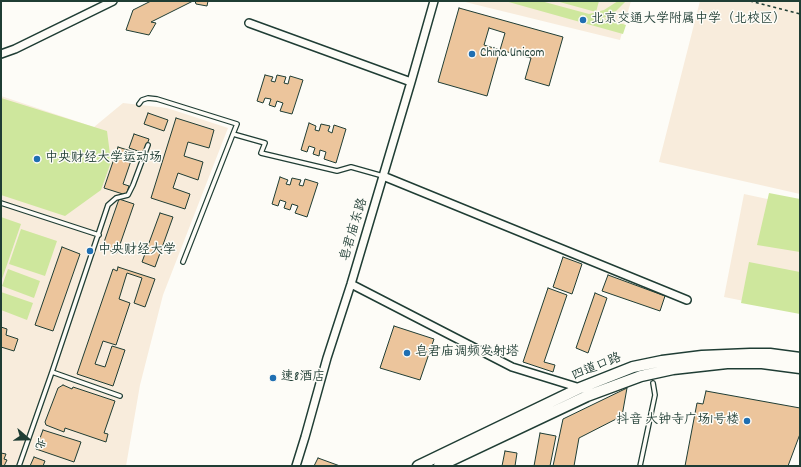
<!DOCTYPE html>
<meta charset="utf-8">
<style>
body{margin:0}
#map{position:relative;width:801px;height:467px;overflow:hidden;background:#fdfcf7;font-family:Dekko,"LXGW WenKai TC",sans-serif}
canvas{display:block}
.frame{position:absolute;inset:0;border:2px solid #1f3d34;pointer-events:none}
.north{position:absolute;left:8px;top:419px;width:40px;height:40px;-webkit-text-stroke:3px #fdfcf7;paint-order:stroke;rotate:110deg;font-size:11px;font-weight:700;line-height:16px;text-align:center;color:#1f3d34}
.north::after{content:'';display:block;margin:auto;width:14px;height:18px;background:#1f3d34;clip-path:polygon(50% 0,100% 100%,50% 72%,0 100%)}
</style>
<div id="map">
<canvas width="801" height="467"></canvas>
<div class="frame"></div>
<div class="north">北</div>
</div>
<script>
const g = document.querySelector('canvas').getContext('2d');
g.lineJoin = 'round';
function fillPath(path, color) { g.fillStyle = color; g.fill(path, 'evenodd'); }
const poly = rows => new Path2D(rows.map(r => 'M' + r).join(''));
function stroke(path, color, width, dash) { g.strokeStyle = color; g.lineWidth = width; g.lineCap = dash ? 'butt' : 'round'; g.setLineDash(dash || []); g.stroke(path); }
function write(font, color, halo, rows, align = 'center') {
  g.font = font + ' Dekko,"LXGW WenKai TC",sans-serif'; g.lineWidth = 3; g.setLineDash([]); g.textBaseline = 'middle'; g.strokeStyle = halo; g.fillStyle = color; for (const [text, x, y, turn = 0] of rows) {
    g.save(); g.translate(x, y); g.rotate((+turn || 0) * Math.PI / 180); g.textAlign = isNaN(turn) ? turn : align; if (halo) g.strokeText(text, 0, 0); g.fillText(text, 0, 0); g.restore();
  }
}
const built = poly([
 [461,1,631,1,620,40],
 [700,1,800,1,800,194,659,162],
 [1,96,94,127,123,103,167,108,228,128,163,295,140,385,126,466,1,466],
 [744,194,800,206,800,312,724,297]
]);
const green = poly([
 [505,1,541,1,589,14,604,10,618,1,626,1,614,13,603,18,626,25,623,34],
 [556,1,599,1,596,12],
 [1,98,107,131,111,162,101,190,65,216,1,195],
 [769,193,800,199,800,252,757,245],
 [1,217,21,224,1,282],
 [21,229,57,241,45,276,9,264],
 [749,262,800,272,800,314,741,303],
 [8,269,40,281,34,298,2,286],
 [1,292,33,303,27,320,1,310]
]);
const building = poly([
 [151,1,193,1,151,22,156,23,149,35,126,30,133,10,151,1],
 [195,1,208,1,207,6,196,4,195,1],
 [459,8,563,37,549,86,525,79,531,58,500,50,487,96,438,82,459,8],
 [489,28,505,33,500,50,484,45,489,28],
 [265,75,273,77,271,81,275,82,277,75,286,77,284,83,288,84,290,76,303,80,292,114,280,111,283,103,277,101,275,107,269,105,271,99,265,98,263,103,257,101,265,75],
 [148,113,168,120,164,131,144,124,148,113],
 [176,118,214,130,209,148,188,142,184,156,203,162,198,180,178,173,173,188,190,194,185,209,151,198,176,118],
 [309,123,316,126,315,130,319,131,321,124,330,126,328,131,332,133,334,125,346,129,336,163,324,159,326,152,320,150,319,156,313,154,315,148,309,146,307,152,301,150,309,123],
 [134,134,149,139,144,153,129,148,134,134],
 [118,147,134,152,123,184,129,186,126,195,104,188,118,147],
 [280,177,288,180,286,184,290,185,292,178,301,180,299,185,303,186,305,179,318,183,307,217,295,213,298,206,292,204,290,210,284,208,286,202,280,200,278,206,272,204,280,177],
 [119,199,134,204,117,253,102,248,119,199],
 [160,213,173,217,155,267,142,262,160,213],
 [62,247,80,254,53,331,35,325,62,247],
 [563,257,582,264,572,294,553,287,563,257],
 [118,267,155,279,145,307,134,303,142,278,127,273,119,299,130,303,116,345,103,341,95,364,105,367,112,346,125,350,113,386,77,374,113,269,117,271,118,267],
 [608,275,665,296,660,311,602,291,608,275],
 [548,288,567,295,544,362,555,365,553,372,523,362,548,288],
 [595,293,607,298,588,353,576,348,595,293],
 [394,326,434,339,420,380,380,368,394,326],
 [1,327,7,329,6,335,18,339,14,351,1,347,1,327],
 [63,385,72,389,73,387,115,401,104,433,108,434,106,442,65,428,64,432,46,425,45,422,58,388,63,385],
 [627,388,622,416,579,438,574,466,553,466,563,419,627,388],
 [706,391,800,408,800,434,788,466,685,466,697,403,703,404,706,391],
 [43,430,81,442,74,462,36,449,43,430],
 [540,433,556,436,550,466,534,466,540,433],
 [505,451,517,453,515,466,502,466,505,451],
 [1,453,6,454,4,459,7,460,4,466,1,466,1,453],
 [34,457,45,461,43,466,30,466,34,457],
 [318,458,340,466,314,466,318,458]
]);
const path = poly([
 [750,1,800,14]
]);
const lane = poly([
 [139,104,142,100,148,98,157,99,237,124,233,134],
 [1,203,99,235],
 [183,262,233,134,265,143,261,153,337,171,351,167,383,176],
 [52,372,120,396],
 [19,466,52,372,108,205,116,198,128,195,133,185,148,145],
 [640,466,655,395,653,383]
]);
const street = poly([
 [249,23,411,82],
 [1,54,15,49,113,1],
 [383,176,687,300],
 [351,284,512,367,580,388],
 [296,466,305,437,327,358,351,284,411,82,434,1]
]);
const secondary = poly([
 [418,466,580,388,633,367,662,361,702,356,750,354,770,354,800,358],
 [439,466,587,396,641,376,673,369,727,363,762,363,800,368]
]);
const markers = [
 [583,20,4,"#1f6fb2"],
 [472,54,4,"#1f6fb2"],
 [37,159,4,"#1f6fb2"],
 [90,251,4,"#1f6fb2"],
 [407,353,4,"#1f6fb2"],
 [273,378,4,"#1f6fb2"],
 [747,421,4,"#1f6fb2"]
];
const poiNames = [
 ["北京交通大学附属中学（北校区）",591,20],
 ["China Unicom",480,54],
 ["中央财经大学运动场",45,159],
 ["中央财经大学",98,251],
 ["皂君庙调频发射塔",415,353],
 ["速8酒店",281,378],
 ["抖音 大钟寺广场1号楼",739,421,"right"]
];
const streetNames = [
 ["皂君庙东路",355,230,-73],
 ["四道口路",597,368,-22]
];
fillPath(built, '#f8ecdc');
fillPath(green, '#cee79d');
fillPath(building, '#ecc59c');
stroke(building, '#1f3d34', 1);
stroke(lane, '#1f3d34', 6);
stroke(street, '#1f3d34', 10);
stroke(secondary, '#1f3d34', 13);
stroke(path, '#1f3d34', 1.5, [3, 3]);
stroke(lane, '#fdfcf7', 3.5);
stroke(street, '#fdfcf7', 7);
stroke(secondary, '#fdfcf7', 10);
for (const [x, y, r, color] of markers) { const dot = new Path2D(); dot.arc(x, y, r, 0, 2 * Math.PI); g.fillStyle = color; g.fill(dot); stroke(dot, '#fdfcf7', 1.5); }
write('13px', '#1f3d34', '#fdfcf7', poiNames, 'left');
write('13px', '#1f3d34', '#fdfcf7', streetNames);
</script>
